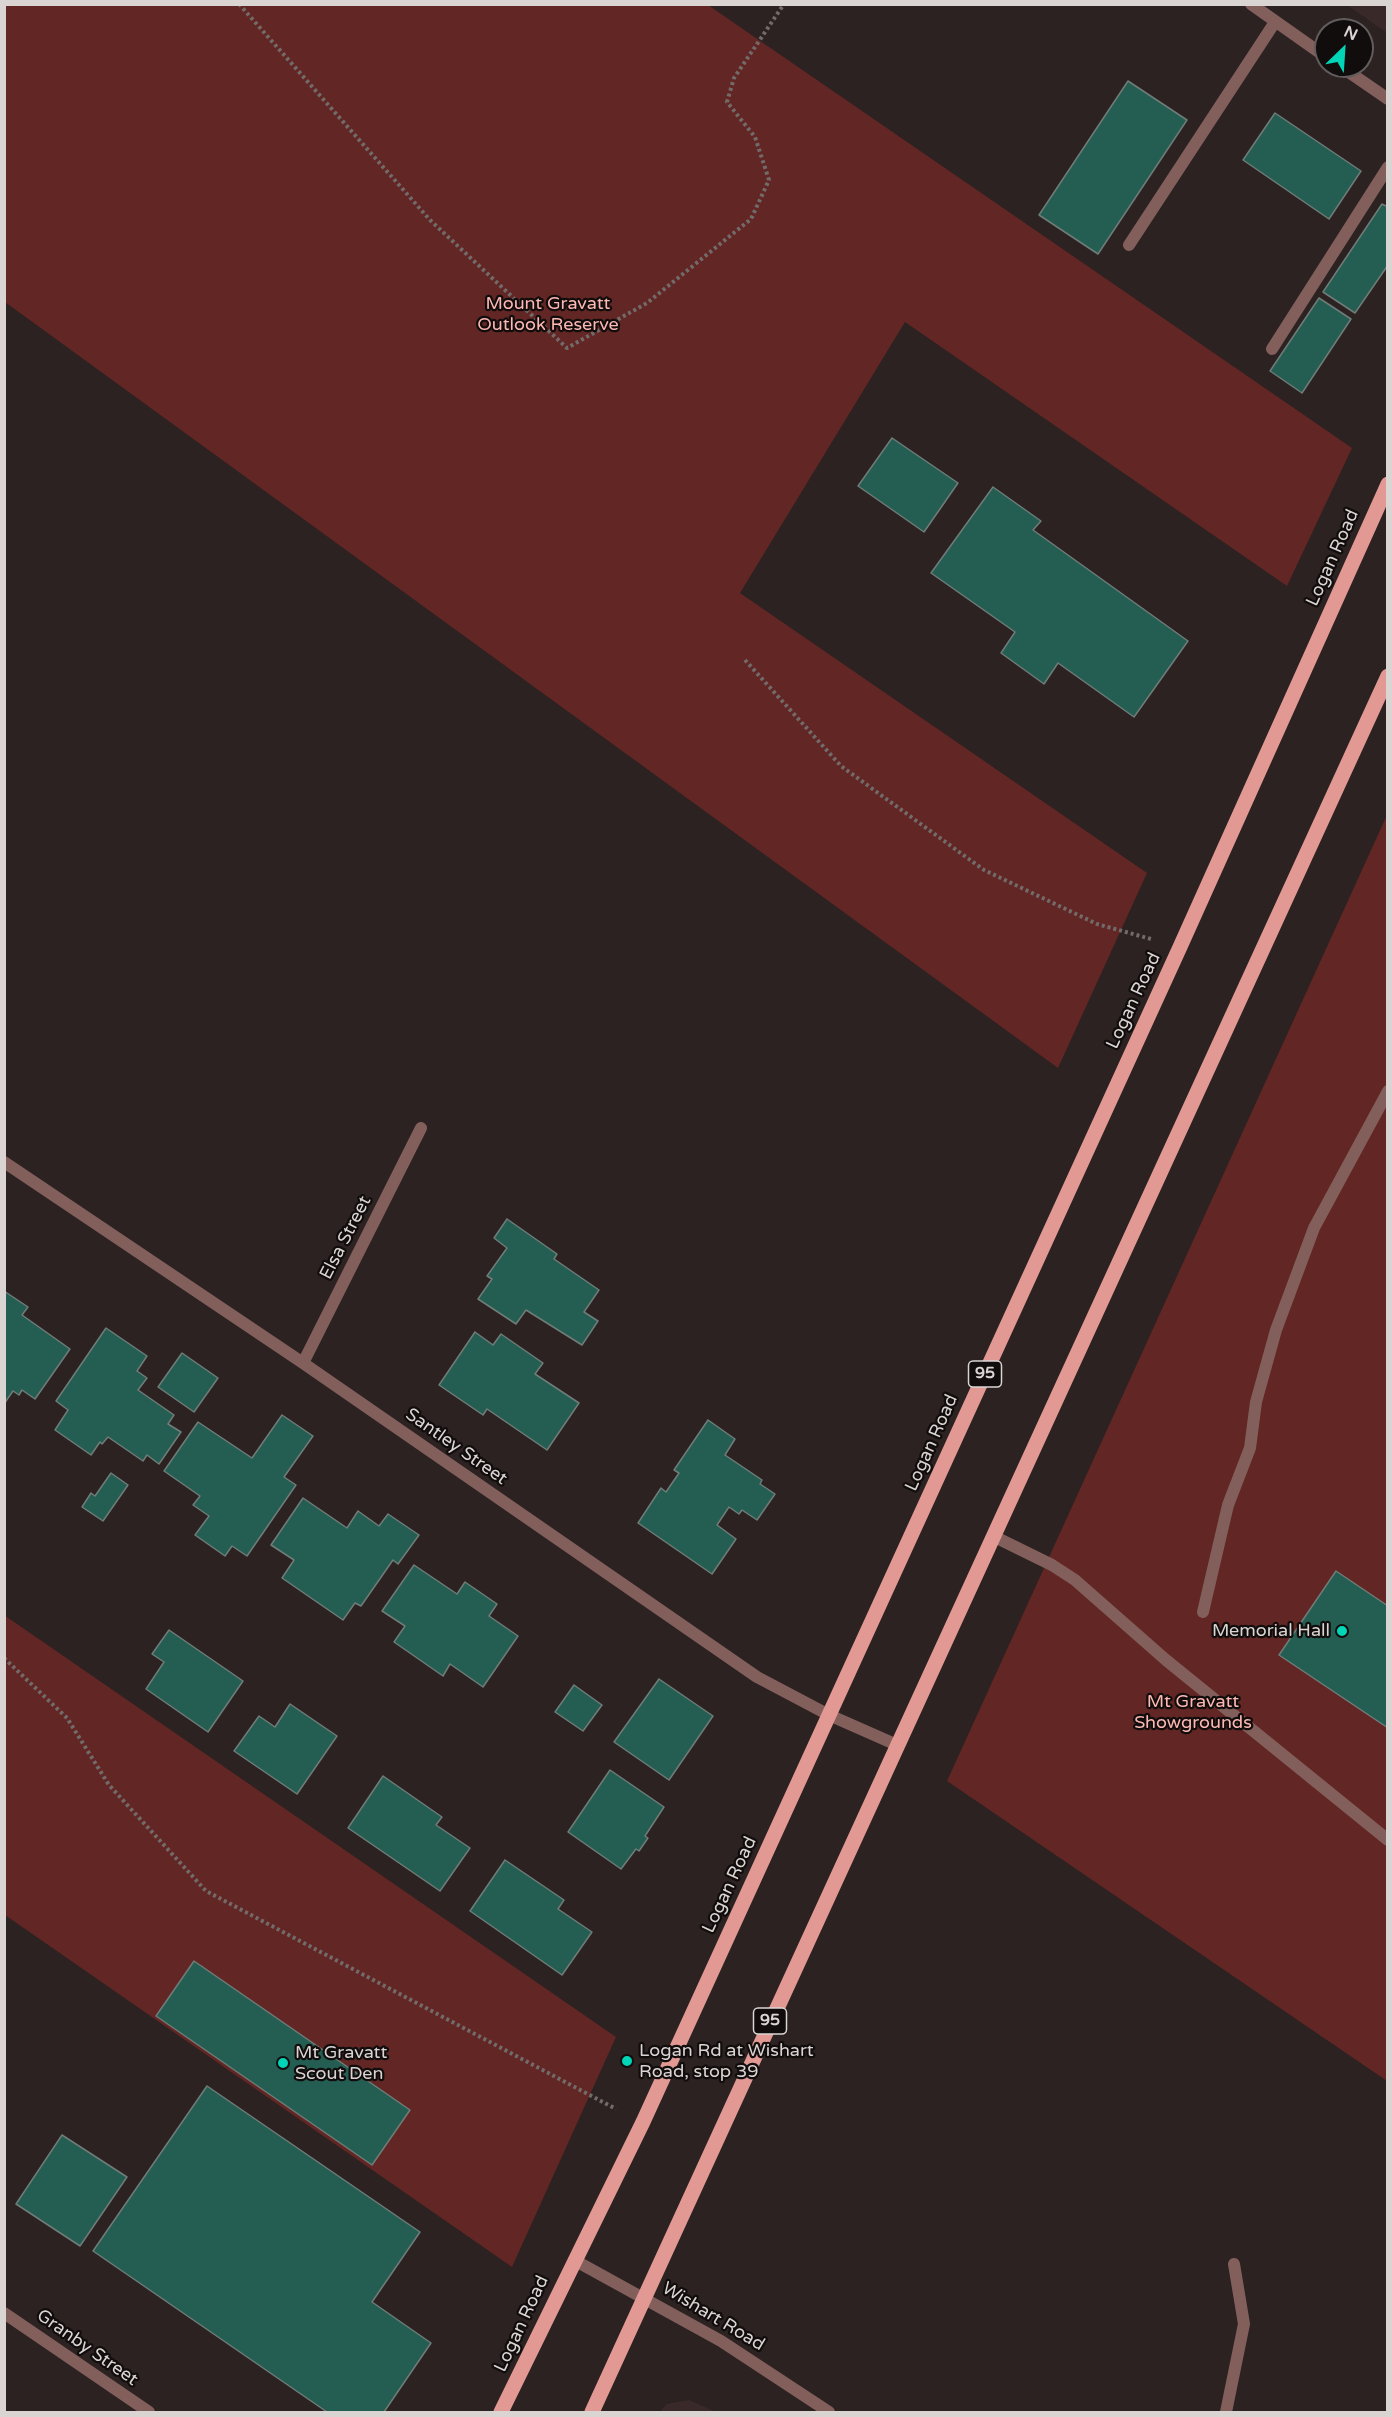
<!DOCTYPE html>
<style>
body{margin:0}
#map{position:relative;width:1392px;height:2417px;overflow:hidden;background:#2b2221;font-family:"Varela Round",sans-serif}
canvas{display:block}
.frame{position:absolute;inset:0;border:6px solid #dad4d3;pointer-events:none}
.north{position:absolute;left:1314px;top:18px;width:60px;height:60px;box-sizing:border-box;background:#110d0c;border:2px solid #615d5c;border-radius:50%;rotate:25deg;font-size:16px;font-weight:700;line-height:24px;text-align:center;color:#dad4d3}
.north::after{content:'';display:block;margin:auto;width:21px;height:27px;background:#00d5b7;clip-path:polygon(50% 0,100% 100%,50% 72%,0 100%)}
</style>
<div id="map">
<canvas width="1392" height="2417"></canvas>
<div class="frame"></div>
<div class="north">N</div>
</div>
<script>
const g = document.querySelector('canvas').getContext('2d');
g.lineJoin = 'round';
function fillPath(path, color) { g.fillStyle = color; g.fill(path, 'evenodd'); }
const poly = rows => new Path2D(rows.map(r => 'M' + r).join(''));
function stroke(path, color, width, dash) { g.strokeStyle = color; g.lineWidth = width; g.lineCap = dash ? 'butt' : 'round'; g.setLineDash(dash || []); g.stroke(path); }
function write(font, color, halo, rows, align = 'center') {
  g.font = font + ' "Varela Round",sans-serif'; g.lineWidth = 4.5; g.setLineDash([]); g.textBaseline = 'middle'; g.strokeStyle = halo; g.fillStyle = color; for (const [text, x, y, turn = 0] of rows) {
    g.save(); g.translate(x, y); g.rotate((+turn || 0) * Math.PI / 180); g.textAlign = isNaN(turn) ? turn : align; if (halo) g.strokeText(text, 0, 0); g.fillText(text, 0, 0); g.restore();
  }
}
const built = poly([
 [1347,5,1387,5,1387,33],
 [689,2400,716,2412,660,2412,666,2404]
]);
const green = poly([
 [5,4,708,5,1352,448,1287,586,905,322,740,593,1147,873,1058,1068,5,302],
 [1387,815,1387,2081,947,1781],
 [4,1615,616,2037,512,2267,5,1915]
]);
const building = poly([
 [1128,81,1187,120,1098,254,1039,215,1128,81],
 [1275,113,1361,171,1329,219,1243,160,1275,113],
 [1382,204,1388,207,1388,265,1355,313,1323,292,1382,204],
 [1319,298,1351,319,1302,393,1270,371,1319,298],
 [892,438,958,483,924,532,858,486,892,438],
 [993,487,1041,521,1033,530,1188,641,1134,717,1058,663,1044,684,1001,653,1015,632,931,573,993,487],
 [507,1219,557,1254,554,1259,599,1290,584,1312,598,1321,582,1345,526,1310,516,1324,478,1299,492,1279,487,1276,507,1248,494,1238,507,1219],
 [4,1291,28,1307,22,1315,70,1349,35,1399,22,1390,19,1395,13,1391,4,1404,4,1291],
 [106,1328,147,1356,137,1371,147,1378,138,1390,174,1415,168,1424,181,1432,159,1464,147,1455,143,1461,108,1437,102,1444,100,1442,91,1455,55,1430,68,1410,56,1401,106,1328],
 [475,1332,493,1345,501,1334,543,1363,535,1374,579,1403,547,1450,487,1409,483,1415,439,1385,475,1332],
 [182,1353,218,1378,194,1412,158,1387,182,1353],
 [282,1415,313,1436,284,1477,296,1485,247,1556,232,1546,225,1556,195,1535,209,1516,193,1505,200,1496,164,1471,198,1422,252,1458,282,1415],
 [708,1420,735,1439,725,1455,762,1480,760,1484,775,1494,757,1520,742,1510,739,1514,729,1507,717,1525,736,1539,712,1574,638,1523,661,1488,666,1492,679,1473,674,1470,708,1420],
 [111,1473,128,1485,103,1521,82,1507,91,1493,95,1496,111,1473],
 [303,1498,347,1528,358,1511,379,1526,388,1514,419,1535,398,1564,393,1560,361,1606,355,1603,343,1620,282,1578,294,1560,271,1545,303,1498],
 [414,1565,457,1594,465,1582,497,1604,489,1616,518,1636,483,1687,450,1664,443,1676,394,1642,405,1626,382,1611,414,1565],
 [1336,1571,1388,1606,1388,1728,1279,1655,1336,1571],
 [169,1630,243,1681,208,1732,146,1689,164,1662,152,1654,169,1630],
 [659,1679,713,1716,669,1780,614,1742,659,1679],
 [574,1685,602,1705,583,1731,555,1712,574,1685],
 [290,1704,337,1736,297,1794,234,1751,259,1716,275,1727,290,1704],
 [610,1770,664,1807,645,1836,648,1838,639,1851,636,1849,621,1869,568,1832,610,1770],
 [383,1776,442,1817,436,1825,470,1848,440,1891,348,1828,383,1776],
 [505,1860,564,1900,558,1909,592,1932,562,1975,470,1911,505,1860],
 [194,1961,410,2110,372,2165,156,2016,194,1961],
 [207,2086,420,2232,372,2302,431,2343,384,2412,327,2412,93,2251,207,2086],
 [62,2135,127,2177,80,2246,16,2204,62,2135]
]);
const path = poly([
 [239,4,430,220,567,348,647,303,751,219,769,180,755,137,727,102,734,78,784,4],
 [745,660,841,766,984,870,1097,924,1151,939],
 [4,1658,67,1718,109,1785,206,1891,616,2109]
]);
const service = poly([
 [1129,245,1275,22],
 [1272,349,1388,167],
 [993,1536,1052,1565,1075,1580,1166,1660,1388,1840],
 [1203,1612,1228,1505,1250,1448,1256,1402,1276,1330,1314,1228,1388,1091]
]);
const minor = poly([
 [1251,4,1326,57],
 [1340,66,1388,99],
 [4,1162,303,1363,757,1677,829,1715,897,1745],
 [303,1363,421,1128],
 [574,2260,721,2341,829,2412],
 [4,2313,149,2412],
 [1226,2412,1244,2324,1234,2264]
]);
const primary = poly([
 [501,2412,643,2122,1180,947,1388,484],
 [592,2412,1388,676]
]);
const markers = [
 [1342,1631,6,"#00d5b7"],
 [627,2061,6,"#00d5b7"],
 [283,2063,6,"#00d5b7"]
];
const shields = [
 [985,1374,33],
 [770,2021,33]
];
const shieldNames = [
 ["95",985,1374],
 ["95",770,2021]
];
const parkNames = [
 ["Mount Gravatt",548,304],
 ["Outlook Reserve",548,325],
 ["Mt Gravatt",1193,1702],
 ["Showgrounds",1193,1723]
];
const streetNames = [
 ["Logan Road",1333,558,-66],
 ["Logan Road",1134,1001,-65],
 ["Elsa Street",346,1238,-63],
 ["Logan Road",932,1443,-66],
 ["Santley Street",456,1447,35],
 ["Logan Road",730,1885,-65],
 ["Wishart Road",713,2317,31],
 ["Logan Road",522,2324,-65],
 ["Granby Street",87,2348,35]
];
const poiNames = [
 ["Memorial Hall",1330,1631,"right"],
 ["Logan Rd at Wishart",639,2051],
 ["Road, stop 39",639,2072],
 ["Mt Gravatt",295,2053],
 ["Scout Den",295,2074]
];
fillPath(built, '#392928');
fillPath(green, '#622624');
fillPath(building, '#245e53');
stroke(building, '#707c78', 1.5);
stroke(path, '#726b6a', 4, [3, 3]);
stroke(service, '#835f5c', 12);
stroke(minor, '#835f5c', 12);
stroke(primary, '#e29893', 15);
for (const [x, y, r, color] of markers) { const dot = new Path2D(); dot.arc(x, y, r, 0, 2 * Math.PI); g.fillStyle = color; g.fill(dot); stroke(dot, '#110d0c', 2); }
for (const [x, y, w] of shields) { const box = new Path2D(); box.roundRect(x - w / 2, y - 13, w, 26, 4.5); g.fillStyle = '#110d0c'; g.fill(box); stroke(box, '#dad4d3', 1.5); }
write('bold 16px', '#dad4d3', null, shieldNames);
write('18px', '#feb8b3', '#110d0c', parkNames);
write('18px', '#dad4d3', '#110d0c', streetNames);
write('18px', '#dad4d3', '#110d0c', poiNames, 'left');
</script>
